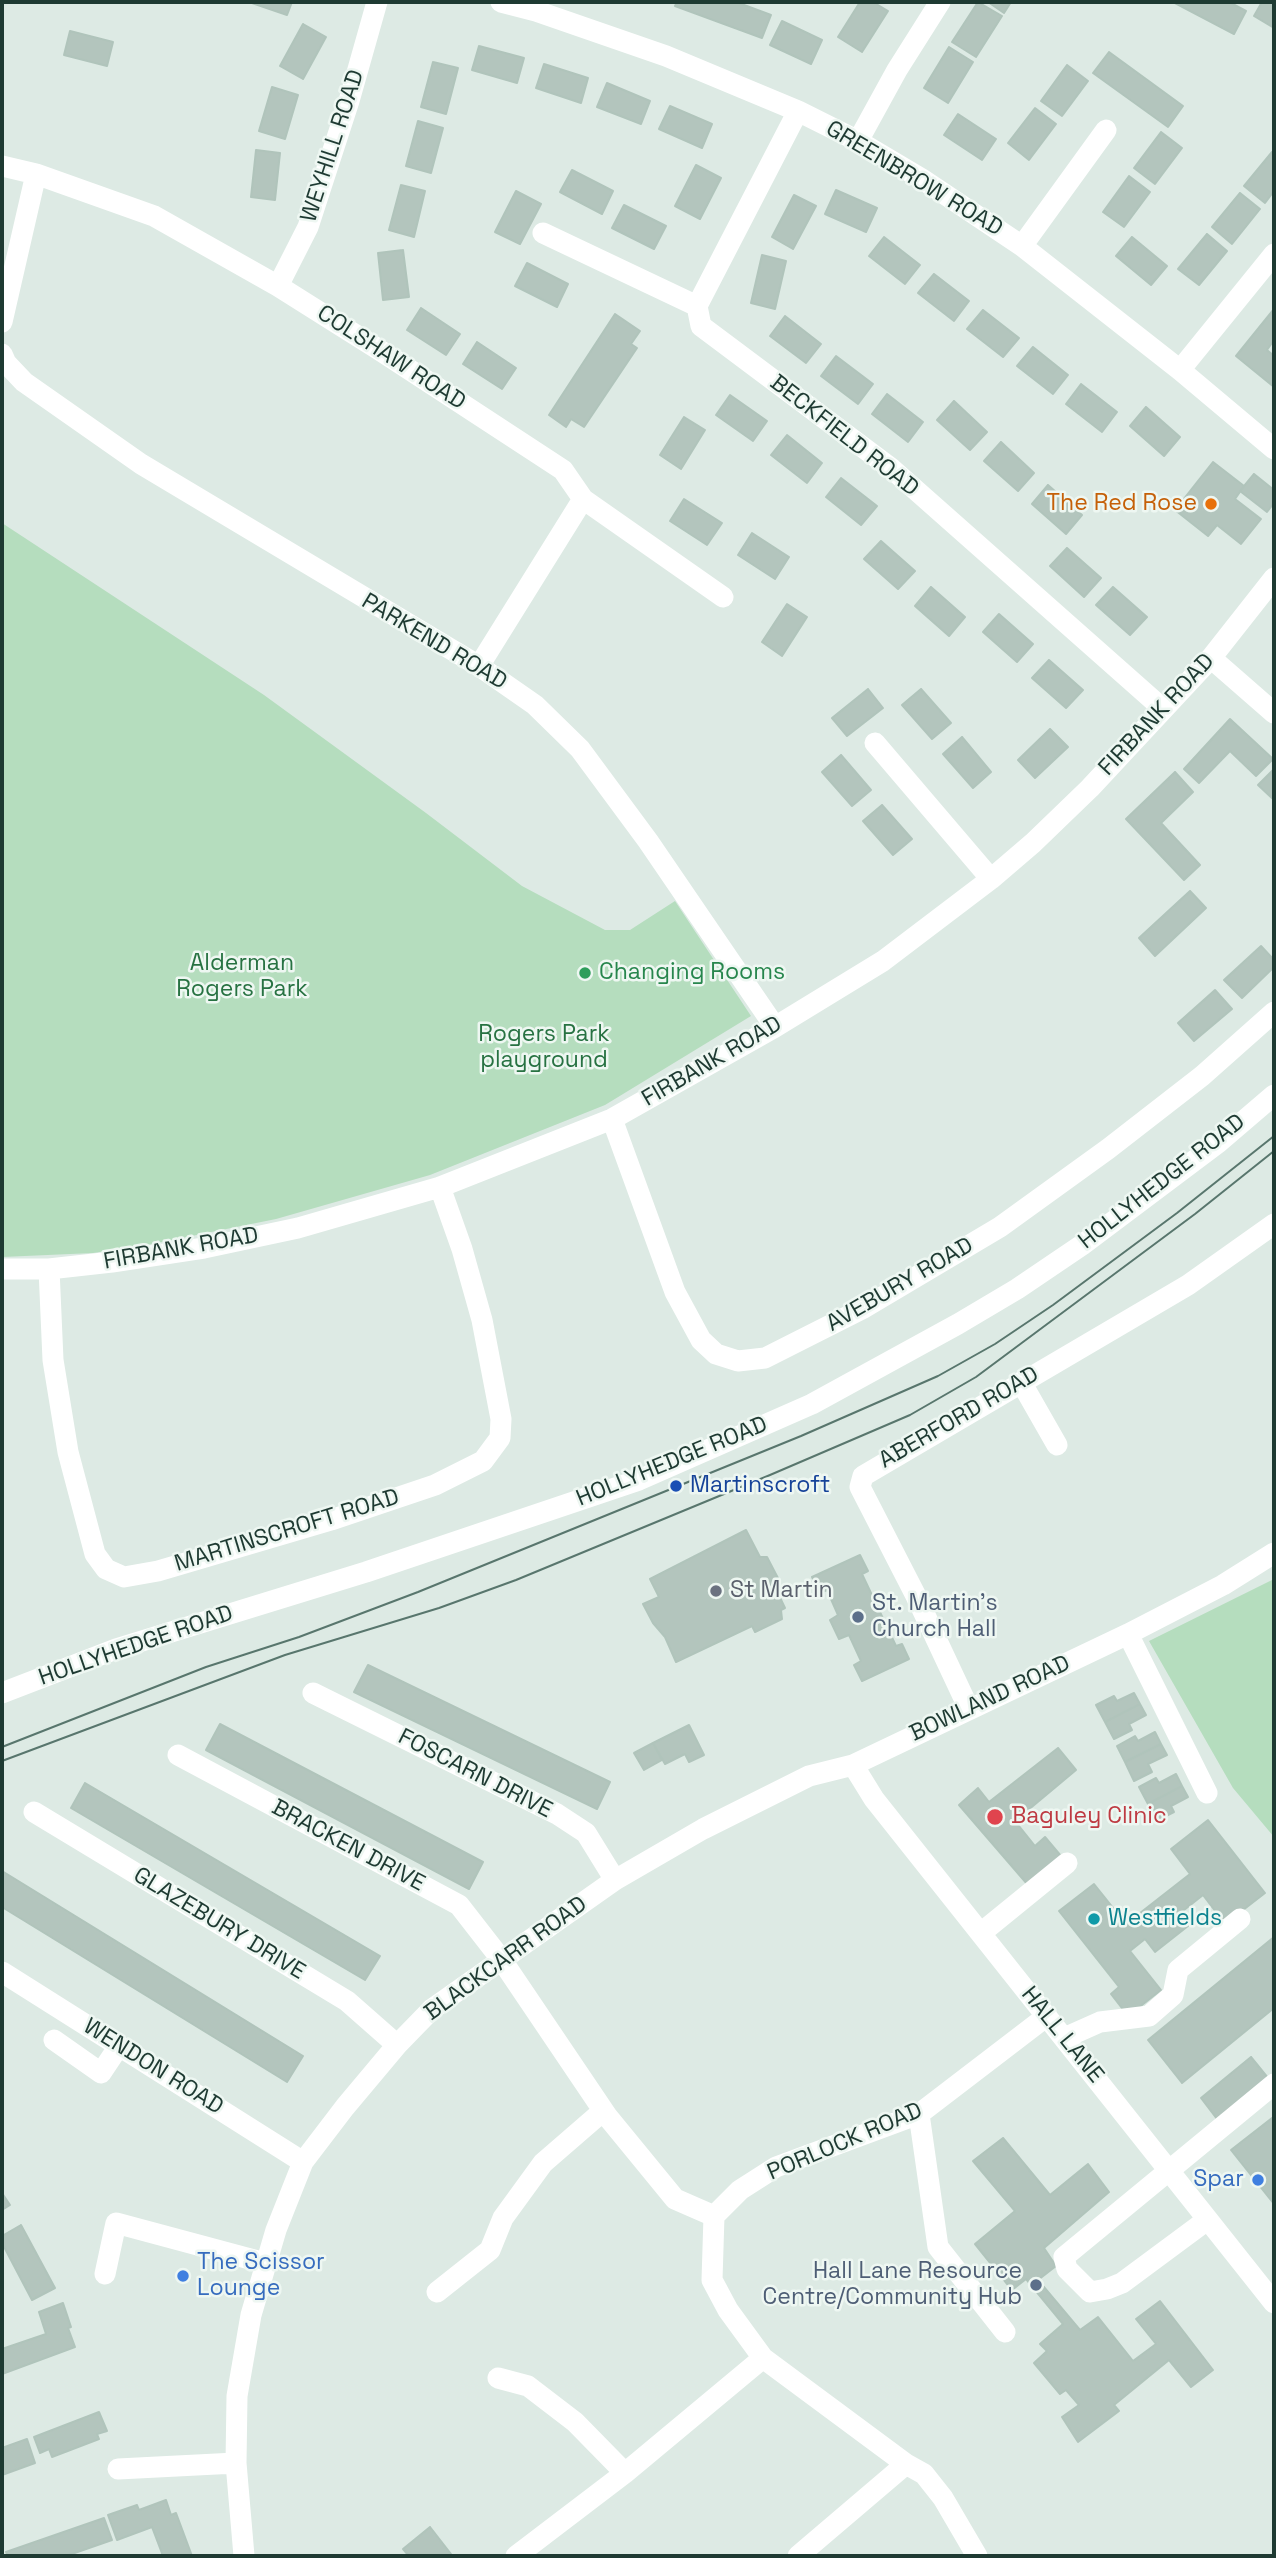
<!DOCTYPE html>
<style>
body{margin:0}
#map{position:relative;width:1276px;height:2558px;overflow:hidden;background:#ddeae4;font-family:"Space Grotesk",sans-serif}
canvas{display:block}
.frame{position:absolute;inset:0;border:4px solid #1e3a32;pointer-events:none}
</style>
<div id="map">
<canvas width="1276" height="2558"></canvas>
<div class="frame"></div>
</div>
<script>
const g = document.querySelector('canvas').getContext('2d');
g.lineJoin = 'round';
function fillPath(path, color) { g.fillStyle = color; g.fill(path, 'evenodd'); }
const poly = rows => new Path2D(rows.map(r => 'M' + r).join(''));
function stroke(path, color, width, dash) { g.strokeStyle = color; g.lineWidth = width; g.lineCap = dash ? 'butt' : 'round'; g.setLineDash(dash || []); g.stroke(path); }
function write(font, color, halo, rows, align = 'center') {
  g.font = font + ' "Space Grotesk",sans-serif'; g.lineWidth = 5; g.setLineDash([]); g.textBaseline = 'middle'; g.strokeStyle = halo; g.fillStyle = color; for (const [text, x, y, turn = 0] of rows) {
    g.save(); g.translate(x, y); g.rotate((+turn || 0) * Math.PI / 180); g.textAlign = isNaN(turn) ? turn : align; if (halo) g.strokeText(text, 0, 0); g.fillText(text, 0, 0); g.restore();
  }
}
const green = poly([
 [2,523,264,695,426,813,522,886,605,930,630,930,675,901,751,1016,605,1105,430,1175,276,1219,147,1245,93,1253,2,1257],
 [1274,1579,1274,1837,1233,1788,1149,1641]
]);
const building = poly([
 [249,2,292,2,287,15,249,2],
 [677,2,736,2,771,15,762,38,675,6,677,2],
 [860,2,873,2,888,11,862,52,838,37,860,2],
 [978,2,1002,16,976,57,952,42,978,2],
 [988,2,1011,2,1004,13,988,2],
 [1173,2,1229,2,1246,11,1234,34,1173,2],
 [1262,2,1274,2,1274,28,1254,16,1262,2],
 [782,21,822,40,811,64,770,45,782,21],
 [303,24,326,37,303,79,280,66,303,24],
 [70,31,113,42,107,66,64,55,70,31],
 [479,46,524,58,517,83,472,70,479,46],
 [949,47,973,62,948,103,924,88,949,47],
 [1109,52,1183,106,1168,127,1093,73,1109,52],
 [433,62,458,68,446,114,421,107,433,62],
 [544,64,588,78,581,103,536,88,544,64],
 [1067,65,1088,81,1062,116,1041,101,1067,65],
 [607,83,650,101,641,124,597,107,607,83],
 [272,87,298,95,285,139,259,131,272,87],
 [670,106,712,124,702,148,659,129,670,106],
 [1035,108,1056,124,1029,160,1008,143,1035,108],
 [958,114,996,139,982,160,944,135,958,114],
 [418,121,443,128,431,173,406,166,418,121],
 [1161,132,1182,148,1155,184,1134,168,1161,132],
 [256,150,280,153,275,200,251,197,256,150],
 [1272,152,1274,153,1274,191,1265,203,1244,186,1272,152],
 [696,165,721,178,700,219,675,206,696,165],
 [572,170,613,191,602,214,560,192,572,170],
 [1129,176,1150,192,1124,227,1103,212,1129,176],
 [401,185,425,191,414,237,389,230,401,185],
 [836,190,877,208,866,232,825,214,836,190],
 [516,191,541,204,520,244,495,232,516,191],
 [1240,193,1260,209,1232,244,1212,227,1240,193],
 [794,195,816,206,793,249,772,237,794,195],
 [624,205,666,226,654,249,612,228,624,205],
 [1207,234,1227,251,1199,285,1178,269,1207,234],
 [884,237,920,265,905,284,869,256,884,237],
 [1132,237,1167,266,1151,285,1116,256,1132,237],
 [403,250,409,297,383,300,378,253,403,250],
 [762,255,786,261,775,309,751,303,762,255],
 [527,263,568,284,557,307,515,286,527,263],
 [934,274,969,301,954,321,918,293,934,274],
 [421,308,460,334,446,355,407,330,421,308],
 [1274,309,1274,340,1267,350,1274,356,1274,387,1236,356,1274,309],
 [983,310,1019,338,1003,357,967,329,983,310],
 [615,314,640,331,631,344,637,348,584,427,571,419,566,427,549,415,615,314],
 [785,316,821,344,806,363,770,336,785,316],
 [477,342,516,368,502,389,463,364,477,342],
 [1033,347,1068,375,1053,394,1017,366,1033,347],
 [836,356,873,384,858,404,821,376,836,356],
 [1081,384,1117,412,1102,432,1066,404,1081,384],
 [887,394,923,422,908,442,872,414,887,394],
 [730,395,767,421,753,441,716,415,730,395],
 [954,401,987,432,970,450,937,420,954,401],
 [1146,407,1180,437,1164,456,1130,426,1146,407],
 [684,417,705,430,681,469,660,455,684,417],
 [787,435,822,463,807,483,771,455,787,435],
 [1001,442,1034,473,1018,491,984,461,1001,442],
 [1213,462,1244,486,1235,499,1261,519,1241,544,1217,525,1208,536,1175,510,1213,462],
 [1254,474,1274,490,1274,503,1267,512,1240,491,1254,474],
 [841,478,877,506,861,525,826,497,841,478],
 [1048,485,1082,515,1066,534,1032,504,1048,485],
 [684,499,722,523,707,545,670,521,684,499],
 [752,533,789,557,775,579,738,555,752,533],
 [881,541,915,571,898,589,864,559,881,541],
 [1067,548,1101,578,1084,597,1050,566,1067,548],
 [931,587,965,617,949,636,915,606,931,587],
 [1113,587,1147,617,1130,635,1096,605,1113,587],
 [787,604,807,617,782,656,762,642,787,604],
 [999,614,1033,644,1017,662,983,632,999,614],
 [1049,660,1083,690,1066,708,1032,678,1049,660],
 [868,689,883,708,847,736,832,718,868,689],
 [921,689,951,723,932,739,902,705,921,689],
 [1230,719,1273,759,1256,776,1230,751,1199,783,1184,769,1230,719],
 [1050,729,1068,747,1035,778,1018,760,1050,729],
 [962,737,991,772,973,788,943,754,962,737],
 [841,755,871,790,852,806,822,772,841,755],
 [1274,769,1274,800,1258,785,1274,769],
 [1175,772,1193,792,1161,823,1200,865,1184,880,1126,819,1175,772],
 [882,805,912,839,893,855,863,821,882,805],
 [1190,891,1206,908,1155,956,1139,938,1190,891],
 [1261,946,1274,960,1274,967,1242,998,1224,980,1261,946],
 [1215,990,1232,1009,1194,1041,1178,1023,1215,990],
 [746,1530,760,1557,767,1557,780,1582,774,1585,785,1608,781,1610,782,1619,755,1632,752,1626,676,1662,665,1637,653,1623,643,1604,659,1597,650,1579,746,1530],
 [860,1555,868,1571,862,1574,896,1646,902,1644,909,1659,862,1681,854,1665,861,1661,849,1635,839,1639,830,1620,838,1615,827,1590,820,1593,812,1577,860,1555],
 [368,1665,610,1782,597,1809,354,1692,368,1665],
 [1134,1693,1140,1704,1105,1722,1096,1705,1114,1696,1117,1701,1134,1693],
 [1140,1704,1146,1715,1129,1724,1132,1730,1114,1739,1105,1722,1140,1704],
 [220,1724,483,1862,469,1889,206,1750,220,1724],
 [689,1725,704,1755,689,1762,685,1754,665,1764,653,1743,689,1725],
 [1155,1732,1161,1744,1125,1762,1117,1746,1135,1736,1138,1741,1155,1732],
 [653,1743,662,1760,644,1770,634,1753,653,1743],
 [1161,1744,1167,1755,1148,1764,1152,1772,1134,1781,1125,1762,1161,1744],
 [1058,1748,1076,1770,1015,1821,1035,1846,1045,1837,1061,1856,1028,1885,959,1805,978,1788,989,1802,1058,1748],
 [1176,1774,1182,1786,1148,1804,1139,1787,1156,1778,1159,1783,1176,1774],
 [85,1783,380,1956,365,1980,71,1808,85,1783],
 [1182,1786,1188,1797,1171,1806,1174,1812,1156,1821,1148,1804,1182,1786],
 [1208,1820,1265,1893,1225,1924,1203,1895,1179,1914,1188,1926,1155,1952,1145,1939,1130,1951,1161,1990,1128,2016,1111,1994,1119,1987,1059,1911,1094,1884,1126,1924,1190,1874,1171,1849,1208,1820],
 [2,1871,303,2056,287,2082,2,1907,2,1871],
 [1274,1937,1274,2008,1182,2083,1148,2040,1274,1937],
 [1251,2057,1268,2078,1217,2119,1201,2098,1251,2057],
 [1272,2118,1274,2121,1274,2204,1231,2150,1272,2118],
 [1003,2138,1050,2195,1088,2164,1109,2192,1044,2248,1056,2266,1038,2280,1080,2330,1098,2317,1133,2361,1156,2344,1136,2319,1160,2301,1213,2370,1191,2387,1169,2360,1114,2405,1119,2411,1078,2442,1062,2417,1079,2405,1066,2390,1060,2394,1034,2363,1047,2351,1040,2344,1063,2324,1026,2279,1012,2290,975,2244,1015,2211,973,2161,1003,2138],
 [2,2193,10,2205,2,2210,2,2193],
 [21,2225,55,2288,32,2300,2,2243,2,2236,21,2225],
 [63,2303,71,2327,68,2328,75,2347,2,2374,2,2349,46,2334,39,2312,63,2303],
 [99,2412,107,2431,97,2434,99,2439,52,2457,49,2449,40,2453,34,2437,99,2412],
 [27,2439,35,2463,2,2475,2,2448,27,2439],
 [166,2500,171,2515,176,2513,192,2556,163,2556,152,2527,117,2540,108,2515,137,2505,139,2510,166,2500],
 [104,2518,112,2540,66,2556,8,2556,6,2552,104,2518],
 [430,2527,451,2554,448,2556,409,2556,403,2549,430,2527]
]);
const minor = poly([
 [501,2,536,11,666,56,798,111,858,141,922,179,1022,246,1180,370,1274,449],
 [798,111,697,306,701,326,892,469,1162,708],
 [858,141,897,70,940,2],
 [2,166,36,174,154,216,278,286,378,349,563,470,583,499,479,666],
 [543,233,697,306],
 [1022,246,1106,130],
 [278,286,308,227,349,101,377,2],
 [2,322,36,174],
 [2,354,6,363,24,382,141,464,479,666,535,705,580,749,648,841,775,1027],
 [1180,370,1274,254],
 [583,499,723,597],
 [1211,658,1274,713],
 [875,743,991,879],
 [612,1119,675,1292,701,1340,716,1354,738,1361,765,1358,862,1309,1000,1227,1108,1149,1202,1076,1274,1012],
 [2,1269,49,1269,112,1262,204,1248,298,1228,440,1187,612,1119,775,1027,883,961,991,879,1033,843,1090,788,1211,658,1274,578],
 [49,1269,53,1360,68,1452,95,1554,106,1569,124,1577,158,1571,331,1520,435,1485,483,1461,500,1438,501,1419,482,1320,462,1249,440,1187],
 [1021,1382,1057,1445],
 [1128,1634,1207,1793],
 [2,1693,116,1649,366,1572,639,1480,812,1404,958,1324,1017,1289,1082,1245,1219,1142,1274,1095],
 [313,1693,557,1814,586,1833,615,1880],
 [969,1709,916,1596,860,1487,863,1476,1188,1285,1274,1224],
 [178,1755,459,1905,501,1959,607,2116,675,2199,714,2216],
 [853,1765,874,1799,1274,2303],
 [34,1812,347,2001,397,2045],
 [981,1933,1067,1863],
 [2,1972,303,2162],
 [1064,2038,1100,2022,1149,2016,1173,1995,1178,1970,1240,1919],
 [54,2040,101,2073,119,2046],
 [919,2114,938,2247,1005,2332],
 [714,2216,712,2280,728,2310,763,2358,906,2464,924,2474,943,2498,977,2556],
 [714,2216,740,2190,776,2167,919,2114,1047,2016],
 [1207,2220,1122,2283,1107,2289,1090,2292,1067,2269,1064,2257,1274,2084],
 [105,2274,116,2223,265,2263],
 [437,2292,490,2250,503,2218,543,2163,603,2111],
 [498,2378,528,2386,575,2422,625,2473],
 [118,2469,236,2463],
 [244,2556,236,2463,237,2396,251,2315,276,2230,303,2162,345,2107,397,2045,432,2009,615,1880,703,1829,809,1776,853,1765,1128,1634,1223,1585,1274,1553],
 [516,2556,625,2473,763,2358],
 [798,2556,906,2464]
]);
const tram = poly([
 [2,1747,206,1667,299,1637,418,1592,801,1436,938,1376,995,1344,1053,1305,1177,1213,1274,1136],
 [2,1761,285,1655,439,1608,516,1580,770,1475,910,1415,976,1377,1195,1214,1274,1151]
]);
const markers = [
 [1211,504,7,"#e8710a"],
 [585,973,7,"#2e9e5b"],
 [676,1486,7,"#1a4fb4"],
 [716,1591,7,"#6b7280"],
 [858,1617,7,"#5c6f8a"],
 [995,1817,9,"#e0444e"],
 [1094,1919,7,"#0f9aa8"],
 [1258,2180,7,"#3f7fe0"],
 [183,2276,7,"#3f7fe0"],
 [1036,2285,7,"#5c6f8a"]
];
const streetNames = [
 ["WEYHILL ROAD",333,146,-72],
 ["GREENBROW ROAD",914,179,31],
 ["COLSHAW ROAD",391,358,33],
 ["BECKFIELD ROAD",844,436,38],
 ["PARKEND ROAD",434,642,31],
 ["FIRBANK ROAD",1157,715,-47],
 ["FIRBANK ROAD",712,1062,-30],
 ["HOLLYHEDGE ROAD",1162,1182,-38],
 ["FIRBANK ROAD",181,1249,-10],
 ["AVEBURY ROAD",900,1285,-30],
 ["ABERFORD ROAD",959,1418,-30],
 ["HOLLYHEDGE ROAD",672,1462,-22],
 ["MARTINSCROFT ROAD",287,1531,-17],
 ["HOLLYHEDGE ROAD",136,1646,-19],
 ["BOWLAND ROAD",990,1699,-25],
 ["FOSCARN DRIVE",475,1774,27],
 ["BRACKEN DRIVE",348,1846,28],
 ["GLAZEBURY DRIVE",219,1924,31],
 ["BLACKCARR ROAD",506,1959,-36],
 ["HALL LANE",1062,2035,51],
 ["WENDON ROAD",153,2067,32],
 ["PORLOCK ROAD",845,2142,-23]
];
const foodNames = [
 ["The Red Rose",1197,504]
];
const parkNames = [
 ["Alderman",242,964],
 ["Rogers Park",242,990],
 ["Rogers Park",544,1035],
 ["playground",544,1061]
];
const leisureNames = [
 ["Changing Rooms",599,973]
];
const transitNames = [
 ["Martinscroft",690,1486]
];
const worshipNames = [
 ["St Martin",730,1591]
];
const serviceNames = [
 ["St. Martin's",872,1604],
 ["Church Hall",872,1630],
 ["Hall Lane Resource",1022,2272,"right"],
 ["Centre/Community Hub",1022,2298,"right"]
];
const healthNames = [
 ["Baguley Clinic",1011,1817]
];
const cultureNames = [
 ["Westfields",1108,1919]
];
const shopNames = [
 ["Spar",1244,2180],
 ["The Scissor",197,2263,"left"],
 ["Lounge",197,2289,"left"]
];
fillPath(green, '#b5ddbe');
fillPath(building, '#b3c5bd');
stroke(building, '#b0c4bb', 2);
stroke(minor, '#fff', 21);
stroke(tram, '#58766d', 2);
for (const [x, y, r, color] of markers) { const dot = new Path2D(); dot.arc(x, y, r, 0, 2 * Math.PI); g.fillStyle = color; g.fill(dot); stroke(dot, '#eef7f2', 2.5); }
write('23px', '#1e3a32', '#eef7f2', streetNames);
write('23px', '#c56008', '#eef7f2', foodNames, 'right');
write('23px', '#277242', '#eef7f2', parkNames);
write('23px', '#27864d', '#eef7f2', leisureNames, 'left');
write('23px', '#164399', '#eef7f2', transitNames, 'left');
write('23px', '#5b616d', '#eef7f2', worshipNames, 'left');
write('23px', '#4e5e75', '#eef7f2', serviceNames, 'left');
write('23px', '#be3a42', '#eef7f2', healthNames, 'left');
write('23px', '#0d838f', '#eef7f2', cultureNames, 'left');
write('23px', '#366cbe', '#eef7f2', shopNames, 'right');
</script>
